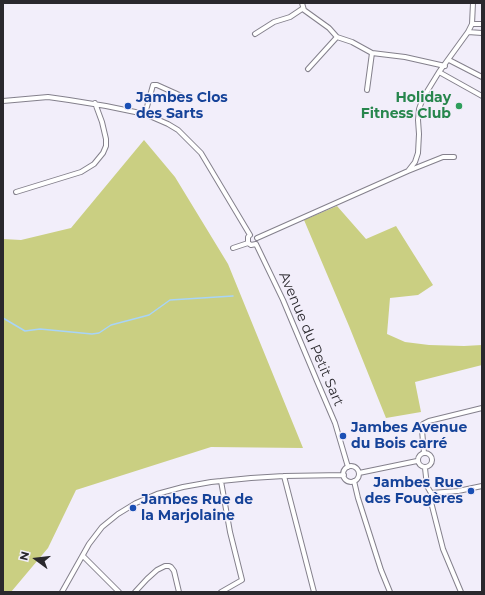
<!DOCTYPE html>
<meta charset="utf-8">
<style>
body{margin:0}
#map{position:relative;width:485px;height:595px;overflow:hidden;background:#f2eefa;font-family:Montserrat,sans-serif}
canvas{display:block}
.frame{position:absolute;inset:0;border:4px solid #2a282d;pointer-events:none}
.north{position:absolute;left:16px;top:539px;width:40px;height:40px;-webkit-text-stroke:3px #f2eefa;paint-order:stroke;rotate:285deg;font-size:11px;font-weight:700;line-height:16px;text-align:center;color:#2a282d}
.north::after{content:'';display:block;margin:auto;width:14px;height:18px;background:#2a282d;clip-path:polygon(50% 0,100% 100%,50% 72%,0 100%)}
</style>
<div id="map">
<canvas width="485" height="595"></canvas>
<div class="frame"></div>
<div class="north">N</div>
</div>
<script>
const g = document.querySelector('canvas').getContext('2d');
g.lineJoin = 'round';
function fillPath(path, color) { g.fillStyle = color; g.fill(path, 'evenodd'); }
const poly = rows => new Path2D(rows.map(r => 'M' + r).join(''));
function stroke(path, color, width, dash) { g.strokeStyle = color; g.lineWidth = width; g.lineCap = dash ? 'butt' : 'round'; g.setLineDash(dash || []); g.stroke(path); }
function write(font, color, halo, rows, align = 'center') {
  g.font = font + ' Montserrat,sans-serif'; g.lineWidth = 3; g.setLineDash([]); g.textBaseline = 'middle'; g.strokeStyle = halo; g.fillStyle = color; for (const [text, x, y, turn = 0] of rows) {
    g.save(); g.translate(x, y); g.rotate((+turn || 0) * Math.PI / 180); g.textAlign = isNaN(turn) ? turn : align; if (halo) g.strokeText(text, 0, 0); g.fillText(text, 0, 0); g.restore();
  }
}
const green = poly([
 [144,140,175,177,228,264,303,448,211,447,76,490,48,548,11,592,3,592,3,239,21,240,71,228],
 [337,206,366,239,396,226,433,285,418,295,390,298,387,334,405,342,429,345,464,346,482,345,482,365,415,382,421,412,386,418,349,326,304,220]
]);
const stream = poly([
 [3,318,25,331,40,329,92,334,99,333,111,325,149,315,170,300,233,296]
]);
const minor = poly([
 [302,3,304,10,329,28,337,37,352,42,372,53,405,57,445,66],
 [472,24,482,24],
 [468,32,482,33],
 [255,34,274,22,290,17,302,9],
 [449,60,482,77],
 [308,69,337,37],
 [439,72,482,96],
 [367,90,372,53],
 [3,101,48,97,69,100,106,106,145,114,168,124,178,130,201,153,250,235],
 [145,114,153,85,157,85,186,98],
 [408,171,443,157,454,157],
 [16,192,81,172,94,164,103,153,106,146,106,139,102,122,95,103],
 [250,235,248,237,248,243,251,245,256,244],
 [257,238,408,171,415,162,418,153,419,134,418,120,419,109,423,98,439,72,468,32,472,24,473,3],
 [256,244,283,300,317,381,335,423,348,467],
 [233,248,248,243],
 '418 460a7 7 0 1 1 14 0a7 7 0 1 1-14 0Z',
 [424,453,422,430,423,424,429,421,482,408],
 '343 474a8 8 0 1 1 16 0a8 8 0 1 1-16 0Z',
 [425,468,427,486,431,493,458,491,482,486],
 [359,473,417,461],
 [284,476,314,592],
 [221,481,230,532,242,580,221,592],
 [354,481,358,498,381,570,390,592],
 [431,493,431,502,443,549,461,592],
 [83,556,119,592],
 [62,592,89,544,102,527,118,514,136,503,157,494,183,487,211,482,251,478,284,476,344,475],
 [135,592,147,579,157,570,165,566,169,566,171,567,174,571,179,592]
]);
const markers = [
 [128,106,4,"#1a4fb4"],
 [459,106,4,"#2e9e5b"],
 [343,436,4,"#1a4fb4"],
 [471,491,4,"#1a4fb4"],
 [133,508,4,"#1a4fb4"]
];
const transitNames = [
 ["Jambes Clos",136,98],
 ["des Sarts",136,114],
 ["Jambes Avenue",351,428],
 ["du Bois carré",351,444],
 ["Jambes Rue",463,483,"right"],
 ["des Fougères",463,499,"right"],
 ["Jambes Rue de",141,500],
 ["la Marjolaine",141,516]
];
const leisureNames = [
 ["Holiday",451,98],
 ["Fitness Club",451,114]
];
const streetNames = [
 ["Avenue du Petit Sart",311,339,67]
];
fillPath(green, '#cacf82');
stroke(stream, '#a8d4f8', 1.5);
stroke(minor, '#84808c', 6);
stroke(minor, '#fff', 4);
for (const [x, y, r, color] of markers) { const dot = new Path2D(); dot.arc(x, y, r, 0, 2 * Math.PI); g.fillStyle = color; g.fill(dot); stroke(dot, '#f2eefa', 1.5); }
write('bold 14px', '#164399', '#f2eefa', transitNames, 'left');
write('bold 14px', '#27864d', '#f2eefa', leisureNames, 'right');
write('14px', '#2a282d', '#f2eefa', streetNames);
</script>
